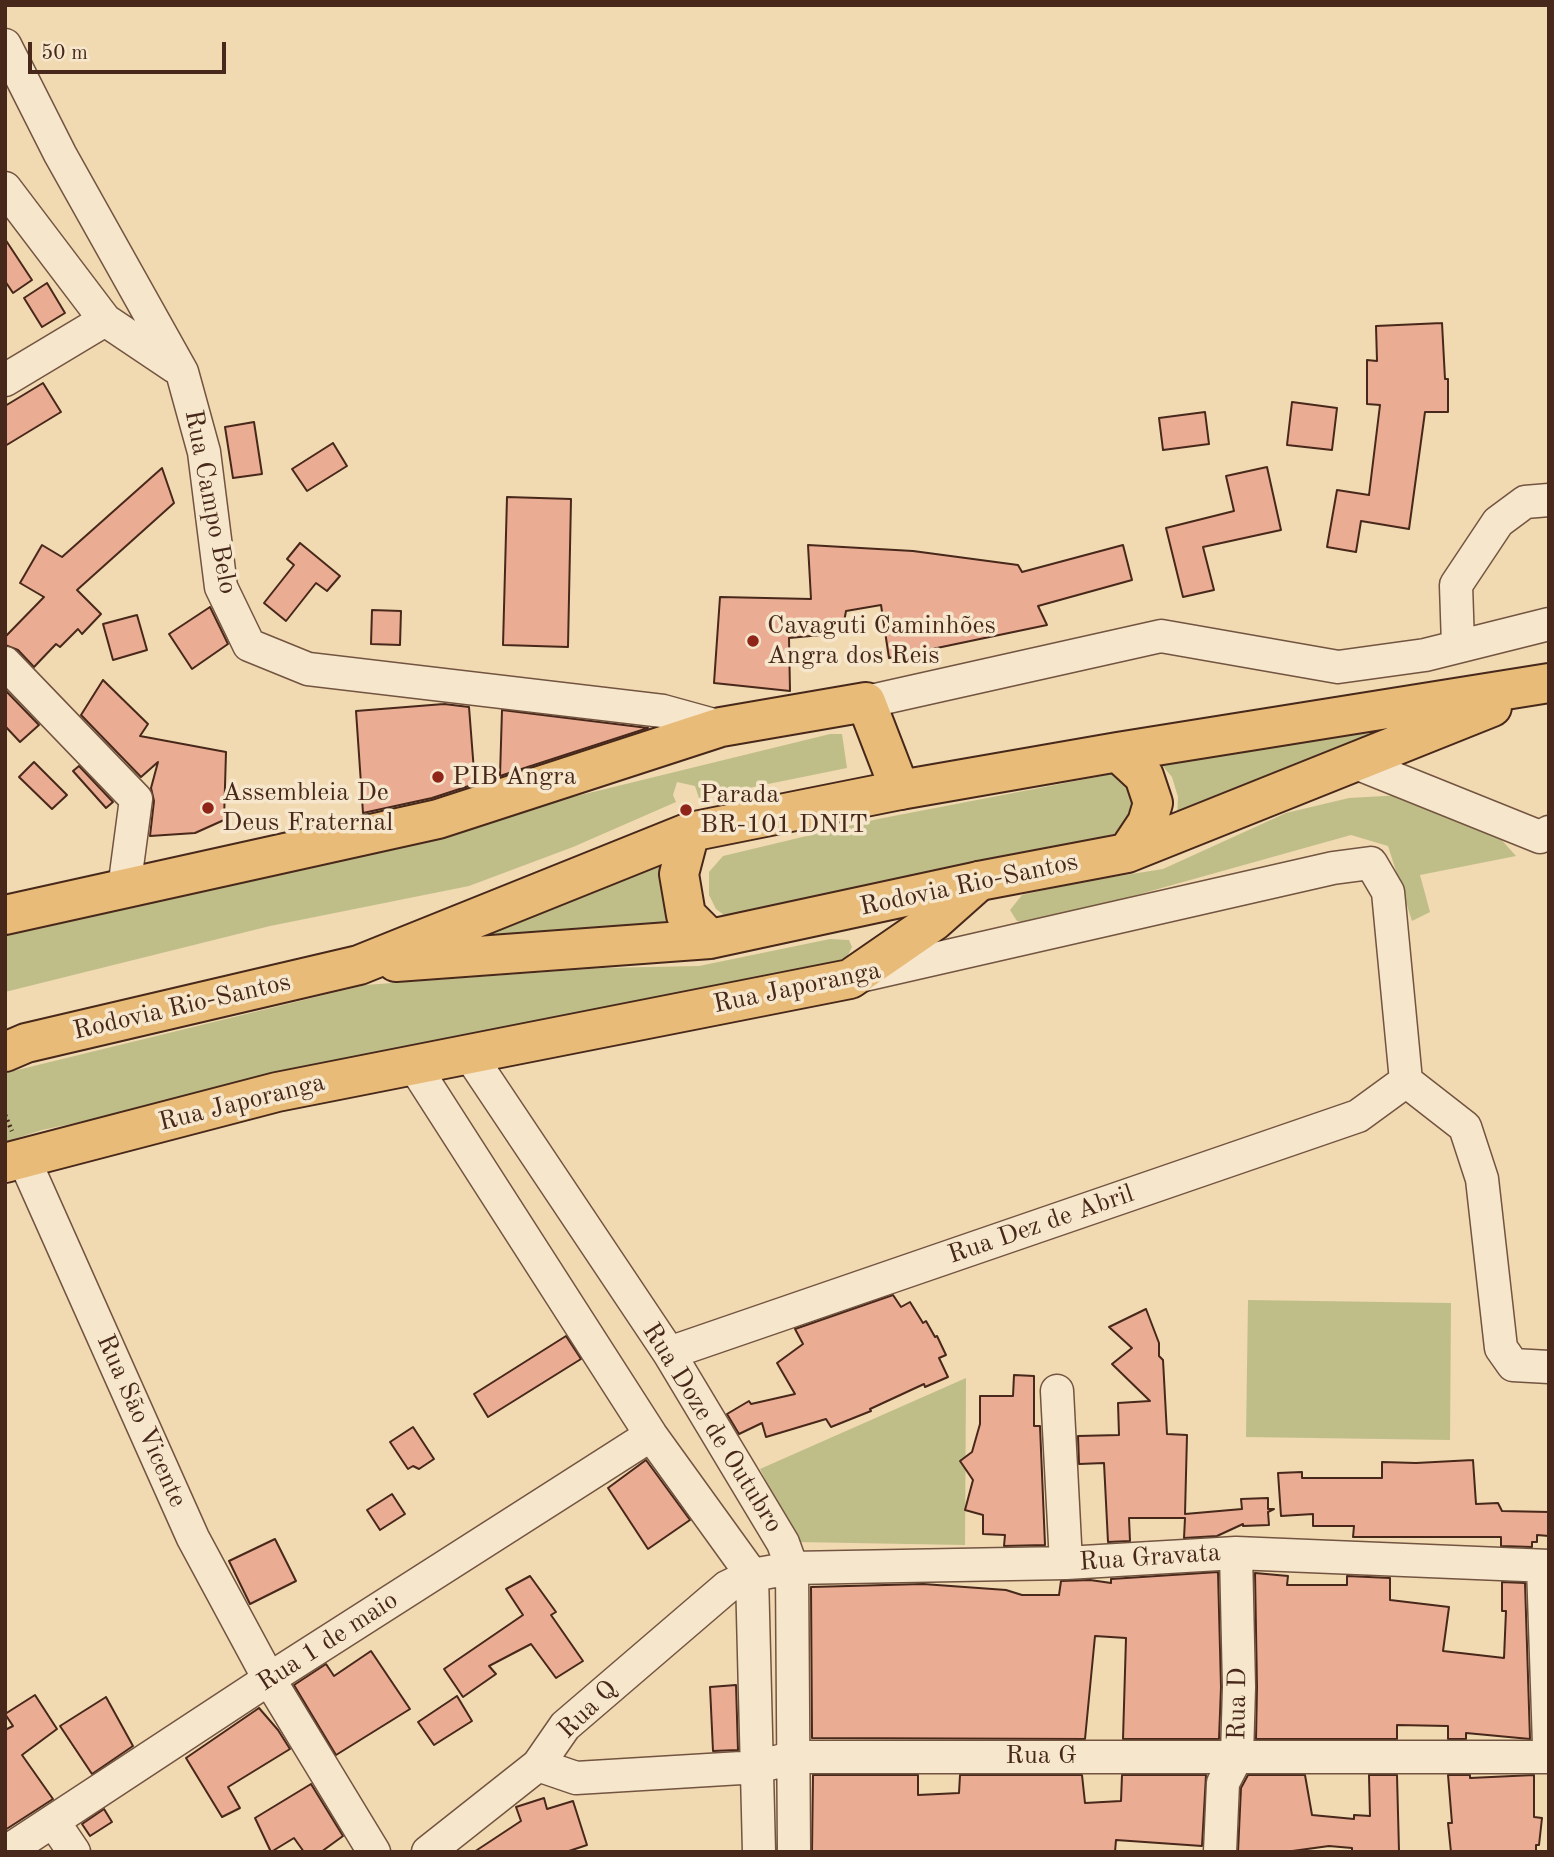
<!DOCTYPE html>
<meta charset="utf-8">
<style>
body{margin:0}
#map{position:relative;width:1554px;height:1857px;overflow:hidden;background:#f1d9b1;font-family:"Old Standard TT",serif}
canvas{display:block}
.frame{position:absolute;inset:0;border:7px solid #47281a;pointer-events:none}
.scale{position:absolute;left:28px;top:42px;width:198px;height:32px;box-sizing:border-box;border:4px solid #47281a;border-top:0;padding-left:9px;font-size:21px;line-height:24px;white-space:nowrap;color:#47281a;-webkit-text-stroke:5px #f6e6cc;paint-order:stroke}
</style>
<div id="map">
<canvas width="1554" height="1857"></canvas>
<div class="frame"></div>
<div class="scale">50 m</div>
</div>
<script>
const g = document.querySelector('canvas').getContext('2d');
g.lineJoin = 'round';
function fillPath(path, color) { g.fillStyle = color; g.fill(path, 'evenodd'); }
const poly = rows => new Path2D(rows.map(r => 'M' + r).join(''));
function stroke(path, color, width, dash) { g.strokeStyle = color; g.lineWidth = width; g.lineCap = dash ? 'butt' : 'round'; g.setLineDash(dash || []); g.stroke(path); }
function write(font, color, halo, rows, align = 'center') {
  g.font = font + ' "Old Standard TT",serif'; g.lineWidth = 7; g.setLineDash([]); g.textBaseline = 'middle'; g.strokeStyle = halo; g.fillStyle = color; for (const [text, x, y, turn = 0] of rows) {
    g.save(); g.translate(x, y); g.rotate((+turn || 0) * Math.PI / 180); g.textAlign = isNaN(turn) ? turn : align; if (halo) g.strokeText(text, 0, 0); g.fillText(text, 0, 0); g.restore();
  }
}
const green = poly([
 [1409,724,1177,819,1178,797,1172,777,1156,758],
 [830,734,842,734,847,768,699,798,695,786,677,782,673,795,676,802,573,847,469,886,270,926,5,992,5,936],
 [1112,774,1128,782,1136,793,1135,824,1114,834,729,919,716,909,709,895,709,872,723,856,878,819],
 [1402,795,1498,836,1516,856,1420,875,1430,912,1412,921,1388,846,1351,835,1033,924,1017,921,1010,910,1022,895,1075,883,1163,869,1286,813,1349,798],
 [659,867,670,933,448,941],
 [830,939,849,940,852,947,847,957,827,966,42,1130,5,1142,5,1073,365,985,603,968,699,966],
 [1248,1300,1451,1303,1450,1440,1246,1437],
 [966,1378,965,1545,797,1542,760,1469]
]);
const building = poly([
 [5,239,32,280,13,293,5,281,5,239],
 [47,283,65,313,42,327,24,298,47,283],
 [1442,323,1445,379,1448,379,1448,412,1425,412,1409,529,1361,521,1356,552,1327,547,1337,490,1369,495,1380,405,1367,404,1367,360,1377,361,1376,326,1442,323],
 [43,383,61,412,5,446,5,406,43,383],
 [1292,402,1337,408,1332,450,1287,445,1292,402],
 [1205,412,1209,444,1163,450,1159,418,1205,412],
 [254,422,262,474,233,478,225,427,254,422],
 [333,443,347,466,307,491,292,469,333,443],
 [1267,467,1281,530,1203,547,1214,590,1183,597,1166,528,1234,511,1226,476,1267,467],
 [162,468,174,503,77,590,101,614,82,634,78,629,60,647,56,644,34,667,18,650,5,645,5,637,44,597,20,583,42,545,62,557,162,468],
 [507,497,571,499,568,647,503,645,507,497],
 [300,543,340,576,327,591,316,583,286,621,264,603,294,565,287,559,300,543],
 [808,545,913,551,1018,565,1022,572,1123,545,1132,580,1038,606,1047,625,889,658,881,605,846,611,842,633,789,638,790,691,714,683,720,597,811,599,808,545],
 [210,607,228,644,192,669,169,634,210,607],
 [372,610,401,611,400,645,371,644,372,610],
 [137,615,147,650,113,660,103,624,137,615],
 [103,680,148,724,140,736,226,752,224,820,195,833,150,836,154,801,151,788,158,762,141,777,81,715,103,680],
 [5,690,39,725,20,742,5,726,5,690],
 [444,704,469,707,475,784,432,798,363,813,356,711,444,704],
 [502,710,648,728,500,776,502,710],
 [34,762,67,795,52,809,19,777,34,762],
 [79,766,113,802,106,808,73,771,79,766],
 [893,1295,901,1307,910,1302,923,1323,926,1321,935,1337,937,1336,946,1355,939,1358,948,1377,925,1387,924,1384,870,1409,871,1411,831,1427,826,1419,766,1437,762,1423,739,1434,727,1414,749,1401,751,1404,795,1394,777,1363,803,1344,795,1329,893,1295],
 [1146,1309,1159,1343,1159,1356,1163,1360,1167,1434,1187,1435,1185,1514,1242,1509,1241,1499,1268,1498,1268,1509,1274,1509,1268,1512,1269,1525,1243,1526,1243,1524,1217,1536,1184,1538,1185,1518,1129,1518,1130,1541,1108,1542,1104,1463,1079,1464,1078,1436,1119,1435,1118,1403,1150,1401,1112,1364,1132,1348,1109,1327,1146,1309],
 [566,1336,581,1359,488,1417,474,1394,566,1336],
 [1014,1375,1034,1376,1034,1426,1040,1426,1045,1545,1004,1546,1005,1535,983,1534,983,1515,965,1510,973,1480,960,1461,972,1452,980,1424,980,1396,1013,1396,1014,1375],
 [413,1427,434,1459,419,1469,413,1466,408,1469,390,1442,413,1427],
 [646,1460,690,1520,648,1549,608,1488,646,1460],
 [1473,1460,1476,1504,1498,1503,1502,1511,1549,1512,1549,1536,1537,1535,1537,1542,1532,1542,1532,1547,1501,1546,1501,1537,1353,1537,1354,1526,1313,1526,1313,1514,1281,1516,1278,1473,1302,1472,1302,1478,1382,1478,1382,1462,1416,1463,1473,1460],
 [392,1494,405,1514,380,1530,367,1510,392,1494],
 [275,1539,296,1581,250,1604,229,1561,275,1539],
 [1218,1572,1221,1687,1219,1739,1123,1739,1126,1638,1095,1636,1085,1739,812,1738,811,1587,923,1584,1006,1590,1022,1595,1059,1595,1061,1581,1090,1580,1111,1583,1111,1579,1218,1572],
 [1255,1573,1288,1576,1287,1585,1347,1585,1347,1576,1390,1578,1390,1600,1449,1607,1443,1651,1504,1658,1506,1611,1502,1611,1502,1582,1525,1583,1530,1739,1466,1733,1466,1739,1448,1739,1448,1726,1397,1725,1397,1739,1256,1739,1257,1687,1255,1573],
 [530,1576,556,1612,551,1615,583,1661,556,1678,531,1644,489,1666,496,1674,463,1697,444,1669,523,1615,506,1589,530,1576],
 [371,1651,410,1709,336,1755,294,1685,326,1664,334,1676,371,1651],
 [736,1685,738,1750,713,1751,710,1687,736,1685],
 [35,1695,57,1729,22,1755,53,1799,5,1830,5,1730,13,1726,5,1714,35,1695],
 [457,1696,472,1721,434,1745,418,1722,457,1696],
 [106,1697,133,1746,92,1774,60,1726,106,1697],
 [259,1708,278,1730,290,1749,228,1787,240,1808,222,1817,186,1758,259,1708],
 [813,1775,918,1775,918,1795,959,1793,960,1775,1082,1775,1085,1803,1121,1801,1122,1775,1206,1775,1202,1846,1116,1840,1115,1852,812,1852,813,1775],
 [1248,1775,1305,1775,1312,1815,1354,1819,1354,1815,1370,1816,1369,1775,1397,1775,1399,1851,1352,1851,1352,1848,1329,1846,1285,1852,1238,1852,1241,1788,1248,1775],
 [1448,1775,1470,1775,1470,1778,1534,1775,1534,1817,1542,1818,1539,1845,1536,1845,1536,1852,1451,1852,1448,1823,1452,1823,1448,1775],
 [311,1784,343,1836,321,1852,304,1852,294,1838,271,1852,255,1818,311,1784],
 [544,1798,547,1809,573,1801,587,1845,566,1852,474,1852,521,1821,516,1807,544,1798],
 [104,1809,112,1822,90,1836,82,1824,104,1809]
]);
const path = poly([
 [5,1115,12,1131]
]);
const minor = poly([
 [5,45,60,154,182,372,204,452,221,587,249,645,308,669,663,711,721,727],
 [5,188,105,320,175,367],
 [5,380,105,320],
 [1458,645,1456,585,1498,522,1525,502,1549,500],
 [5,663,136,799,124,889],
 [866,702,1161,636,1338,667,1425,655,1549,624],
 [1356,763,1540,837,1549,832],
 [860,976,1333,868,1371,863,1388,892,1406,1081],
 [469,1054,669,1353,783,1543,792,1568,794,1852],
 [413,1064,651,1435,752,1575,759,1852],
 [1406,1081,1465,1127,1482,1179,1501,1348,1513,1365,1549,1367],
 [23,1157,193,1538,269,1679,374,1852],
 [669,1353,1358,1116,1406,1081],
 [1057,1391,1066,1563],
 [1543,1566,1549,1745],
 [538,1765,576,1778,758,1767,794,1757,1549,1757],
 [53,1821,74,1852],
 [6,1852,269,1679,651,1435],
 [428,1852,538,1765,565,1726,727,1587,752,1575,792,1568,1066,1563,1236,1553,1549,1566],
 [1220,1852,1223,1783,1237,1756,1239,1687,1236,1553]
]);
const major = poly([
 [5,915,438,819,721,727,866,702,900,790],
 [5,1163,277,1092,850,979,934,921,979,881]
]);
const highway = poly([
 [1118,752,1144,776,1153,803,1147,823,1127,853],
 [690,832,679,874,686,915,710,939],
 [396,962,710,939,979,881,1127,853,1492,707],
 [5,1052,26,1043,359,965,690,832,900,790,1118,752,1549,683]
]);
const markers = [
 [753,641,7,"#8f2418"],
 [438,777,7,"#8f2418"],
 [208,808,7,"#8f2418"],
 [686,810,7,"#8f2418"]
];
const streetNames = [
 ["Rua Campo Belo",210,502,79],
 ["Rodovia Rio-Santos",969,885,-12],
 ["Rua Japoranga",797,988,-12],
 ["Rodovia Rio-Santos",182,1007,-13],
 ["Rua Japoranga",242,1103,-14],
 ["Rua Dez de Abril",1041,1225,-19],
 ["Rua São Vicente",141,1421,66],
 ["Rua Doze de Outubro",712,1428,58],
 ["Rua Gravata",1150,1558,-4],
 ["Rua 1 de maio",328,1642,-33],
 ["Rua D",1238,1704,-89],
 ["Rua Q",588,1710,-44],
 ["Rua G",1041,1756]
];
const poiNames = [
 ["Cavaguti Caminhões",767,626],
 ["Angra dos Reis",767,656],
 ["PIB Angra",452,777],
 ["Assembleia De",222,793],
 ["Deus Fraternal",222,823],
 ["Parada",700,795],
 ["BR-101 DNIT",700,825]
];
fillPath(green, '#bfbe88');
fillPath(building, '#eaac92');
stroke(building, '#47281a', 2);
stroke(minor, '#725440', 35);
stroke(major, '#47281a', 42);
stroke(highway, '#47281a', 42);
stroke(path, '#47281a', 4.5, [2, 3.5]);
stroke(minor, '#f6e6cc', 32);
stroke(major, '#e8bc78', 38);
stroke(highway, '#e8bc78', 38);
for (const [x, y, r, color] of markers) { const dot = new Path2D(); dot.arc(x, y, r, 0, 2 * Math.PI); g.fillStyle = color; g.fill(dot); stroke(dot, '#f6e6cc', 2.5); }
write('26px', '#47281a', '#f6e6cc', streetNames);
write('26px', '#47281a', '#f6e6cc', poiNames, 'left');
</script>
